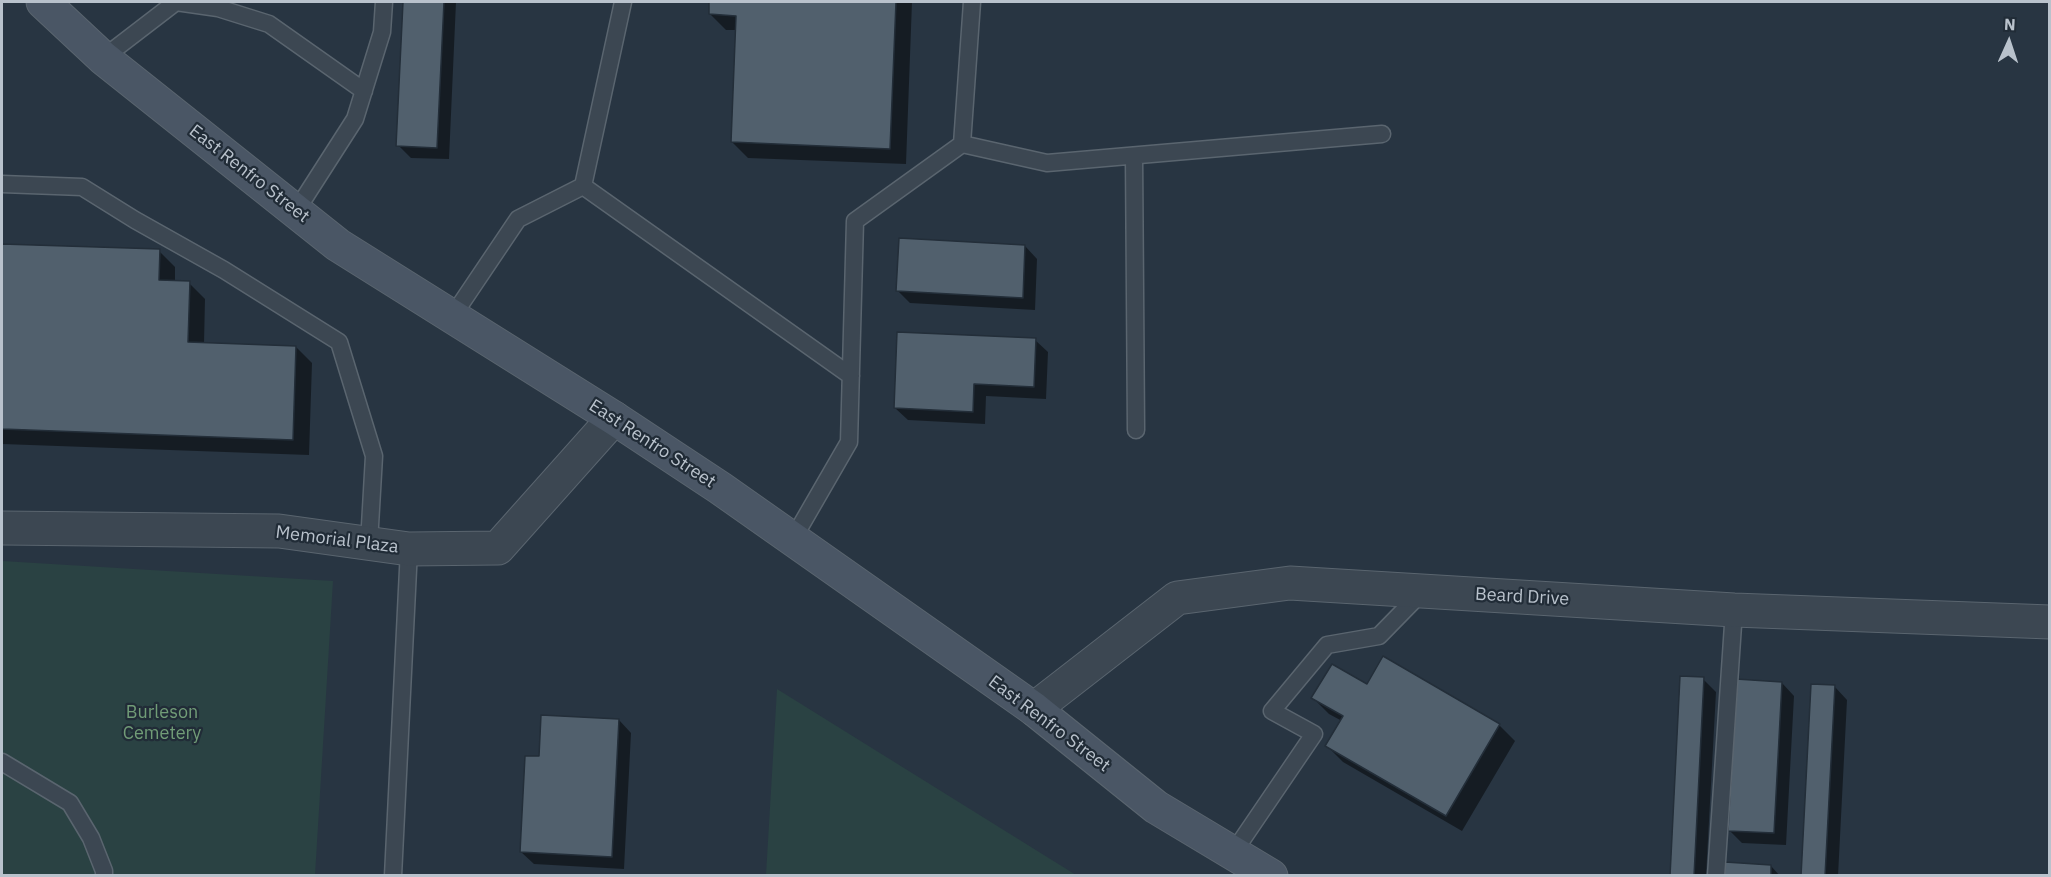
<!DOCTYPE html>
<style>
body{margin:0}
#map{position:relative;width:2051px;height:877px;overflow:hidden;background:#283542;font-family:"IBM Plex Sans",sans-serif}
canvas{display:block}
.frame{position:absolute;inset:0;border:3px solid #b9c2cc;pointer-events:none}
.north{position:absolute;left:1979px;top:12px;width:60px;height:60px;-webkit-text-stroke:4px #212c37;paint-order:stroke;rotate:3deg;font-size:16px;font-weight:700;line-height:24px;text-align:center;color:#b9c2cc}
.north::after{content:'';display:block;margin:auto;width:21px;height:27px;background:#b9c2cc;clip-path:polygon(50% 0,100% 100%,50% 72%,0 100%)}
</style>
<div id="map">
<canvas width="2051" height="877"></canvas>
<div class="frame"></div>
<div class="north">N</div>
</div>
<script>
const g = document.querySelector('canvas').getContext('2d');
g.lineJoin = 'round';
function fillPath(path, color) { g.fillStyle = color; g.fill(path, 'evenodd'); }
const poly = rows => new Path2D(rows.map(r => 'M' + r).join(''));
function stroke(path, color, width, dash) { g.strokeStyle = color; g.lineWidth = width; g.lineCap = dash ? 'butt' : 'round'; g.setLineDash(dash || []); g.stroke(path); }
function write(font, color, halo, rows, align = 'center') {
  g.font = font + ' "IBM Plex Sans",sans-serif'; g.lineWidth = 4.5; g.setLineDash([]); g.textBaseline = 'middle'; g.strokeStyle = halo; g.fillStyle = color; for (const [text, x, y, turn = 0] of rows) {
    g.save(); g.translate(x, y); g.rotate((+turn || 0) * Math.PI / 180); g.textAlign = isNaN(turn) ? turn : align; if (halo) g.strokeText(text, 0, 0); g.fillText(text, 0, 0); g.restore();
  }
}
const green = poly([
 [2,561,333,581,315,875,2,875],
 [777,689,1076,875,766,875]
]);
const shadow = poly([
 [405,2,456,2,449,159,411,158,398,145],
 [711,2,912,2,906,164,748,158,732,142,737,30,726,30,710,14],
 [2,245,159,251,175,267,175,282,189,283,205,299,204,344,296,347,312,363,309,455,2,444],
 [1025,246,1037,259,1035,310,910,303,898,291],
 [1035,340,1048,352,1046,399,986,396,985,424,908,420,895,408],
 [1703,679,1716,692,1706,876,1671,876],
 [1782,683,1794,696,1786,845,1742,843,1729,830],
 [1835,687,1847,700,1838,876,1803,876],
 [1313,698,1499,725,1515,741,1462,831,1343,762,1327,746,1342,721,1329,714],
 [619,720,631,733,624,869,534,864,521,852],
 [1771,866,1780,876,1725,876]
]);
const building = poly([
 [403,2,444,2,437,148,396,146,403,2],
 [709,2,896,2,890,149,731,142,736,16,709,14,709,2],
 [899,238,1025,245,1023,298,896,291,899,238],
 [2,244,160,249,159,280,190,281,188,342,296,346,293,440,2,429,2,244],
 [897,332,1036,338,1034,387,974,384,973,412,894,408,897,332],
 [1383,656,1500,724,1446,816,1325,746,1343,716,1311,698,1332,664,1367,684,1383,656],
 [1680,676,1704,677,1694,876,1670,876,1680,676],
 [1736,679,1782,682,1774,833,1728,831,1736,679],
 [1811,684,1835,685,1825,876,1801,876,1811,684],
 [541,715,619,719,612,857,520,852,525,756,539,756,541,715],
 [1725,862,1771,865,1771,876,1724,876,1725,862]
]);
const service = poly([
 [103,58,176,2,218,8,269,24,364,91],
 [962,144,1047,163,1382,134],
 [1134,156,1136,430],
 [2,184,82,187,135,220,224,270,339,342,374,456,369,543],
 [583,186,851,376],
 [296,211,355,119,382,32,384,2],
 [452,317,518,219,583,186,623,2],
 [793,539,849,442,855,221,962,144,972,2],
 [2,762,70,803,91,838,104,871,104,876],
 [1233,853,1314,734,1272,711,1327,645,1379,636,1422,592],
 [393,876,409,549],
 [1716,876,1734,610]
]);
const minor = poly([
 [2,528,279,531,409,549,498,548,614,418],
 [1034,709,1177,598,1290,583,1734,610,2050,622]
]);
const secondary = poly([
 [43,2,103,58,338,245,614,418,720,488,1034,709,1156,807,1271,876]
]);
const streetNames = [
 ["East Renfro Street",249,174,38],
 ["East Renfro Street",652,444,33],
 ["Memorial Plaza",337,540,7],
 ["Beard Drive",1522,597,3],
 ["East Renfro Street",1049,724,37]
];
const parkNames = [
 ["Burleson",162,713],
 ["Cemetery",162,734]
];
fillPath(green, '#2a4243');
fillPath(shadow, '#0007');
fillPath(building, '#51606d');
stroke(building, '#232e39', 1.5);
stroke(service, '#5a656f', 19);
stroke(minor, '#5a656f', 35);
stroke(secondary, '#5a656f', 35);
stroke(service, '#3c4752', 16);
stroke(minor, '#3c4752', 33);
stroke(secondary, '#4a5665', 33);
write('18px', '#b9c2cc', '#212c37', streetNames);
write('18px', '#719c77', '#212c37', parkNames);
</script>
